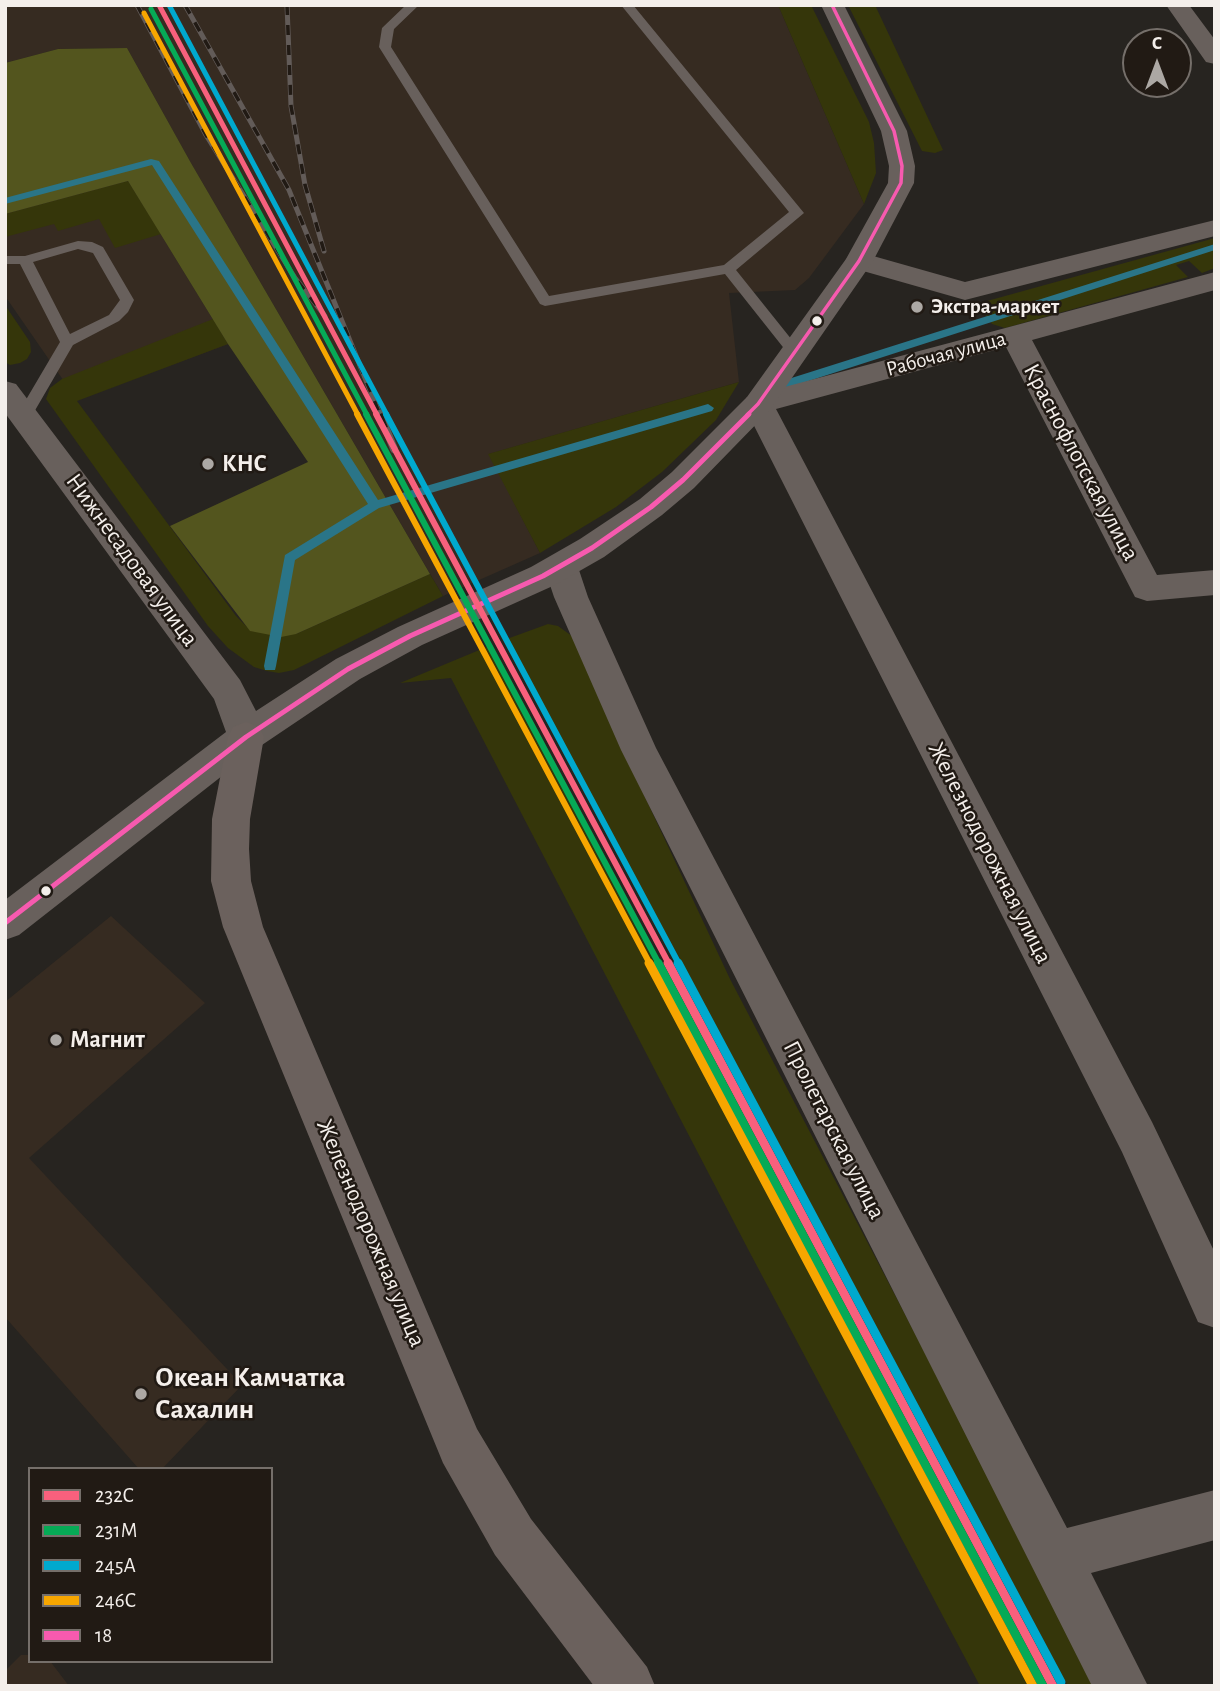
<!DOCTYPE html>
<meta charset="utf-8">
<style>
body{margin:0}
#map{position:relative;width:1220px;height:1691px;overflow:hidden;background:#272420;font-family:"Alegreya Sans",sans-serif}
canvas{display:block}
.frame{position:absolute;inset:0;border:7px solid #f4efeb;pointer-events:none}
.legend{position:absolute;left:28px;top:1467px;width:245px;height:196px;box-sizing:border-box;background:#211a14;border:2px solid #756f6a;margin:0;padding:9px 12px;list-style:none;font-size:21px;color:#f4efeb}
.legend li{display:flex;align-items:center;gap:14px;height:35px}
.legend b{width:35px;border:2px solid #756f6a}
.north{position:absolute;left:1122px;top:28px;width:70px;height:70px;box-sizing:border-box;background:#211a14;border:2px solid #756f6a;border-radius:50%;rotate:0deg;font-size:19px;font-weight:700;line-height:28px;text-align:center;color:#f4efeb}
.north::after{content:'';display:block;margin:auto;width:24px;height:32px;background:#aca8a4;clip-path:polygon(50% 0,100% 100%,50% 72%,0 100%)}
</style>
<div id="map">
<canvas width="1220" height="1691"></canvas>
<div class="frame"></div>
<ul class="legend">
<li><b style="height:9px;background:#f8607d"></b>232C</li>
<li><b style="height:9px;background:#06aa56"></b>231М</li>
<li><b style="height:9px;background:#00a9ce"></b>245А</li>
<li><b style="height:9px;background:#f7a600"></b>246С</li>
<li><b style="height:9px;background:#f75aaf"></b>18</li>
</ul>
<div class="north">С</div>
</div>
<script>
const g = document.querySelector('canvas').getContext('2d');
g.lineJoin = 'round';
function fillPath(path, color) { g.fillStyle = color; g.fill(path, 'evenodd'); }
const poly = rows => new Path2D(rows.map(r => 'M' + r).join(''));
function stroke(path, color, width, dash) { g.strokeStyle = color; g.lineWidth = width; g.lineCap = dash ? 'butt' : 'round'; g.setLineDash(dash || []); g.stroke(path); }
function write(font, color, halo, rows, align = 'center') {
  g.font = font + ' "Alegreya Sans",sans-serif'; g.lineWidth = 5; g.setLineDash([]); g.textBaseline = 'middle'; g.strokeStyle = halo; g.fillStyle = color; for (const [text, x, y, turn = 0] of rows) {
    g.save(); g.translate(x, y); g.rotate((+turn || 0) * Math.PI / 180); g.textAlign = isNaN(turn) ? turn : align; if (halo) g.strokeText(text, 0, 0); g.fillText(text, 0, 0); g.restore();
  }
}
const built = poly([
 [5,5,778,5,864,204,809,278,795,290,729,293,739,382,489,454,540,553,443,596,191,163,127,48,58,49,5,63],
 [128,181,228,344,77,400,5,296,5,214],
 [111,916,205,1003,29,1158,242,1385,162,1469,139,1469,5,1317,5,1002],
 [21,1655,30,1655,30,1661,50,1661,69,1686,5,1686,5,1671]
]);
const green = poly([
 [778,5,811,5,869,122,874,143,876,173,864,204],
 [848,5,875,5,943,150,935,153,922,151],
 [128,181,161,234,115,248,99,219,58,231,54,224,5,237,5,214],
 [1215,238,1215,268,1202,273,1189,261,1176,265,1188,277,1005,328,992,324,981,308,987,301],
 [5,305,30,342,31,352,27,359,20,363,10,365,5,362],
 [213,319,228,344,77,401,236,616,251,631,296,634,430,574,443,596,294,670,279,673,267,671,254,667,228,648,208,626,46,399,50,388,62,379],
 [739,382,716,420,662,472,616,507,540,553,488,454],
 [548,624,558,626,576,639,644,795,730,979,1099,1686,1068,1686,690,977,504,640],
 [489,646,1032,1686,980,1686,749,1251,451,678,400,683]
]);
const forest = poly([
 [127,48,191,163,430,574,296,634,281,637,250,631,170,526,308,462,228,344,128,181,5,214,5,63,58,49]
]);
const stream = poly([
 [151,159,159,161,378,500,708,404,714,408,712,411,379,508,295,560,276,666,275,670,265,670,264,666,285,555,368,504,152,165,5,204,5,198,151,159],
 [1215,244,1215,250,790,387,786,388,781,384,782,381,1215,244]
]);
const service = poly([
 [406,5,419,5,394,29,391,47,549,296,724,265,789,212,621,5,633,5,804,213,736,270,800,350,802,353,800,356,790,356,725,274,545,306,540,304,379,47,382,28,406,5],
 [78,241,92,242,103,247,134,300,128,312,119,321,73,345,30,419,20,419,17,415,60,342,20,264,5,264,5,256,25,256,78,241],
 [78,249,93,253,120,300,109,315,70,334,33,262,78,249]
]);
const minor = poly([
 [1166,5,1189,5,1215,40,1215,64,1206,62,1166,5],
 [1215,220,1215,236,965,300,849,267,845,261,849,255,859,252,965,282,1215,220],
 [1215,272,1215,290,1032,340,1157,575,1215,570,1215,595,1147,601,1135,597,1006,347,776,409,1152,1122,1215,1253,1215,1328,1198,1322,1122,1152,743,404,747,397,1215,272],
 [561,555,573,558,578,567,588,597,656,748,1067,1528,1215,1490,1215,1540,1091,1573,1148,1686,1092,1686,621,750,554,597,544,567,549,558,561,555]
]);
const tertiary = poly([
 [821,5,844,5,907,131,915,166,914,183,873,261,769,411,694,488,662,515,604,557,555,585,422,645,360,679,259,747,19,935,5,940,5,900,226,732,214,699,5,413,5,381,16,384,240,680,256,711,336,659,398,627,531,567,580,539,640,499,672,472,747,397,846,259,888,183,889,166,881,131,821,5]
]);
const secondary = poly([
 [246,722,259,727,264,737,250,819,249,849,251,881,263,927,477,1429,531,1519,647,1667,655,1686,594,1686,495,1555,443,1463,223,927,211,881,212,819,228,737,233,727,246,722]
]);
const railFar1 = poly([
 [137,5,206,135,295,278,325,316],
 [185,5,289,190,380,415],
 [287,5,291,106,305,185,324,251]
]);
const rail = poly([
 [380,414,394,449]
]);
const bus1Far1 = poly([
 [747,415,758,404,859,261,901,183,902,166,894,131,832,5]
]);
const bus1 = poly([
 [5,923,246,737,348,669,410,636,543,576,592,548,651,507,683,480,749,414]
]);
const rail1Far2 = poly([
 [159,5,377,415]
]);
const rail1Far1 = poly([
 [376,414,669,964]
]);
const rail1 = poly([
 [668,963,1053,1686]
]);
const rail2Far2 = poly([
 [151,9,367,415]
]);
const rail2Far1 = poly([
 [366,414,659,964]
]);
const rail2 = poly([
 [658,963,1043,1686]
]);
const rail3Far2 = poly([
 [169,5,387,415]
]);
const rail3Far1 = poly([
 [386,414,679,964]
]);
const rail3 = poly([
 [678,963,1061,1682]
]);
const rail4Far2 = poly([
 [144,13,358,415]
]);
const rail4Far1 = poly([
 [357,414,650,964]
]);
const rail4 = poly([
 [649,963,1033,1686]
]);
const markers = [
 [917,307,7,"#aca8a4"],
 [817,321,6,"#f4efeb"],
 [208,464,7,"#aca8a4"],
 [46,891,6,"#f4efeb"],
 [56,1040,7,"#aca8a4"],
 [141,1394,7,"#aca8a4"]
];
const farPoinames = [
 ["Экстра-маркет",931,307]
];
const farStreetnames = [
 ["Рабочая улица",946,354,-15]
];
const streetNames = [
 ["Краснофлотская улица",1081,462,62],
 ["Нижнесадовая улица",132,560,54],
 ["Железнодорожная улица",990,853,63],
 ["Пролетарская улица",834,1130,63],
 ["Железнодорожная улица",371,1233,67]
];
const poiNames = [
 ["КНС",222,464],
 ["Магнит",70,1040]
];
const nearPoinames = [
 ["Океан Камчатка",155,1378],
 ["Сахалин",155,1410]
];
fillPath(built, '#362b21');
fillPath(green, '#35360a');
fillPath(forest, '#53551e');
fillPath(stream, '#2a7588');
fillPath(service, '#68605c');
fillPath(minor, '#68605c');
fillPath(tertiary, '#68605c');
fillPath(secondary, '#6b615d');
stroke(railFar1, '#625b58', 5);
stroke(rail, '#625b58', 8);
stroke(railFar1, '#211a14', 3.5, [10]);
stroke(rail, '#211a14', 5, [15]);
stroke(bus1Far1, '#f75aaf', 3.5);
stroke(bus1, '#f75aaf', 5);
stroke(rail1Far2, '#f8607d', 5);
stroke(rail1Far1, '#f8607d', 6);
stroke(rail1, '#f8607d', 9);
stroke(rail2Far2, '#06aa56', 5);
stroke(rail2Far1, '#06aa56', 6);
stroke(rail2, '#06aa56', 9);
stroke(rail3Far2, '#00a9ce', 5);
stroke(rail3Far1, '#00a9ce', 6);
stroke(rail3, '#00a9ce', 9);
stroke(rail4Far2, '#f7a600', 5);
stroke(rail4Far1, '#f7a600', 6);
stroke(rail4, '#f7a600', 9);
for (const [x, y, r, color] of markers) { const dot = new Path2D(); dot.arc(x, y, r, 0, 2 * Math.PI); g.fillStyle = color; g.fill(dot); stroke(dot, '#211a14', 2.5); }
write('bold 21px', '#f4efeb', '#211a14', farPoinames, 'left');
write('21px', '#f4efeb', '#211a14', farStreetnames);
write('24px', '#f4efeb', '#211a14', streetNames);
write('bold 24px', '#f4efeb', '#211a14', poiNames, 'left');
write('bold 28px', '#f4efeb', '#211a14', nearPoinames, 'left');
</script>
